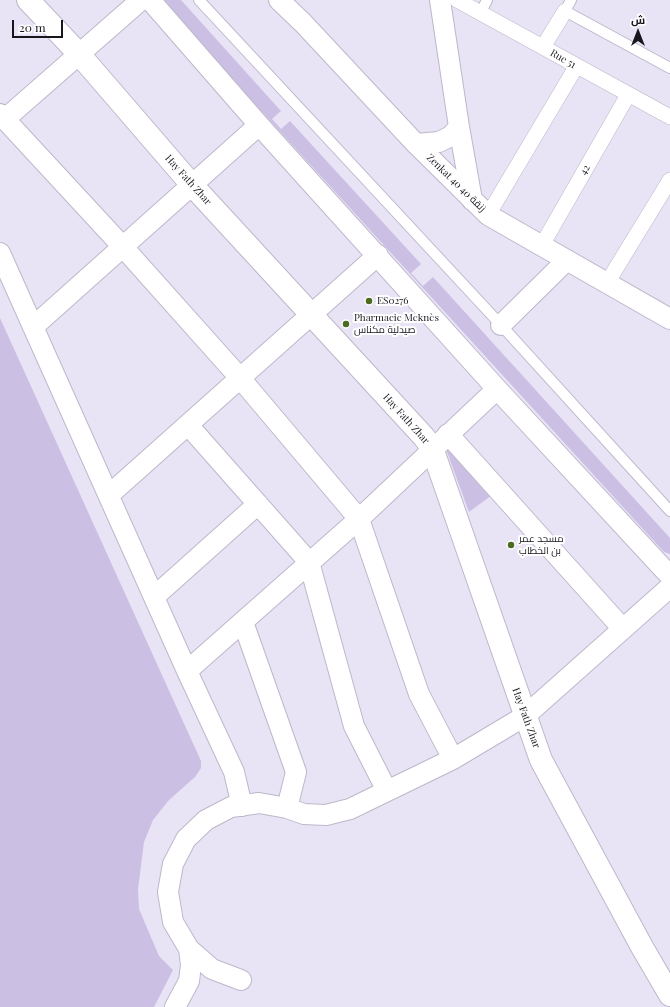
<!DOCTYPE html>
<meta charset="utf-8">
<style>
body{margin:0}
#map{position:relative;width:670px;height:1007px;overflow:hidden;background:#e9e3f6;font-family:"Playfair Display",Cairo,serif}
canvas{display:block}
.north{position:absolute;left:618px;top:12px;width:40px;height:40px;-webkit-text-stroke:3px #fff;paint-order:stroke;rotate:0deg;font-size:11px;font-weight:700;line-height:16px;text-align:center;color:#18161d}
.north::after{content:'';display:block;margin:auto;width:14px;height:18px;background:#18161d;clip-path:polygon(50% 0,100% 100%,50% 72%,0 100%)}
.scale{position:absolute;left:12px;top:20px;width:51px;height:18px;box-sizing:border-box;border:2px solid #18161d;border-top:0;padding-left:5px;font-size:12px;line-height:14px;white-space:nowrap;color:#18161d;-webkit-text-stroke:3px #fff;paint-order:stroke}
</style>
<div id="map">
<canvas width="670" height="1007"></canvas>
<div class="north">ش</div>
<div class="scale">20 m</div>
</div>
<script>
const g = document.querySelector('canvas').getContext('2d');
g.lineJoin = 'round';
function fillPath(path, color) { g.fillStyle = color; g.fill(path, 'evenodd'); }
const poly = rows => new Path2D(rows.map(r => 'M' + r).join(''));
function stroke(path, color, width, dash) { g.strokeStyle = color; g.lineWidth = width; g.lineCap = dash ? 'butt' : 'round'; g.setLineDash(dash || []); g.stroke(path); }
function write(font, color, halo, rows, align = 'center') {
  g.font = font + ' "Playfair Display",Cairo,serif'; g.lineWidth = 4; g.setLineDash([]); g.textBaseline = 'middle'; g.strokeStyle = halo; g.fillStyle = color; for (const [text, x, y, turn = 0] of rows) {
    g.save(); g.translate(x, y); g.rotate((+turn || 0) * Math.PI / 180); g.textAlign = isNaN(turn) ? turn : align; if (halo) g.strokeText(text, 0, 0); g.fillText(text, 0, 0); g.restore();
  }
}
const green = poly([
 [160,0,181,0,281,111,272,119,281,129,290,121,421,264,411,273,423,286,433,277,670,538,670,554,664,552],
 [0,318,201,761,201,768,195,777,169,800,153,820,144,842,138,889,139,909,159,956,173,970,154,1007,0,1007],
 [449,446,492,495,469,512,446,449]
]);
const service = poly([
 [199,0,501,325,670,511],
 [571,0,565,11,670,68],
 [481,12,487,0]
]);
const pedestrian = poly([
 [457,0,670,117],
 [543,47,565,11],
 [488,215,576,67],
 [542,245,628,95],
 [607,283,670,180]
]);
const minor = poly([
 [150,0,259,125,497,389,670,576],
 [279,0,303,23,416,144,488,215,670,319],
 [440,0,459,127,472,200],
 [0,114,123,247,240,378,359,519,419,694,453,759],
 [5,119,141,0],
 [416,144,439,142,451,136,459,127],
 [0,253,187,671,234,772,242,806],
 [501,325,567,260],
 [33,327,259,125],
 [188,425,309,562,354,726,387,791],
 [448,434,623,629],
 [109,495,378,255],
 [154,597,258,504],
 [243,622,296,772,287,808],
 [187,671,359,519,497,389],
 [189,949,212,969,241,980],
 [175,1007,189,981,191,965,189,949,173,922,168,892,173,864,186,839,206,820,231,807,259,803,287,808,304,814,326,815,350,809,453,759,525,716,670,587]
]);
const tertiary = poly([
 [28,0,79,54,192,185,424,437,432,448,541,760,642,947,670,995]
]);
const markers = [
 [369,301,4,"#4c6b21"],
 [346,324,4,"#4c6b21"],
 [511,545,4,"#4c6b21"]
];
const streetNames = [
 ["Rue 51",563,59,30],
 ["42",585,170,-60],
 ["Hay Fath Zhar",188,180,48],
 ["Zenkat 40 زنقة 40",456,183,44],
 ["Hay Fath Zhar",406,419,48],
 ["Hay Fath Zhar",526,718,70]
];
const poiNames = [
 ["ES0276",377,301],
 ["Pharmacie Meknès",354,318],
 ["صيدلية مكناس",354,330],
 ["مسجد عمر",519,539],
 ["بن الخطاب",519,551]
];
fillPath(green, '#ccbfe4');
stroke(service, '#beb7ca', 12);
stroke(pedestrian, '#beb7ca', 16);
stroke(minor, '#beb7ca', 22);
stroke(tertiary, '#beb7ca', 24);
stroke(service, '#fff', 10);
stroke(pedestrian, '#fff', 15);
stroke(minor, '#fff', 20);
stroke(tertiary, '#fff', 22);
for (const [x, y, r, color] of markers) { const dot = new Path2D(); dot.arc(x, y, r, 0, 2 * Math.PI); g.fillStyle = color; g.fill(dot); stroke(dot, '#fff', 1.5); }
write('10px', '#18161d', '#fff', streetNames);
write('10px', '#18161d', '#fff', poiNames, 'left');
</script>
